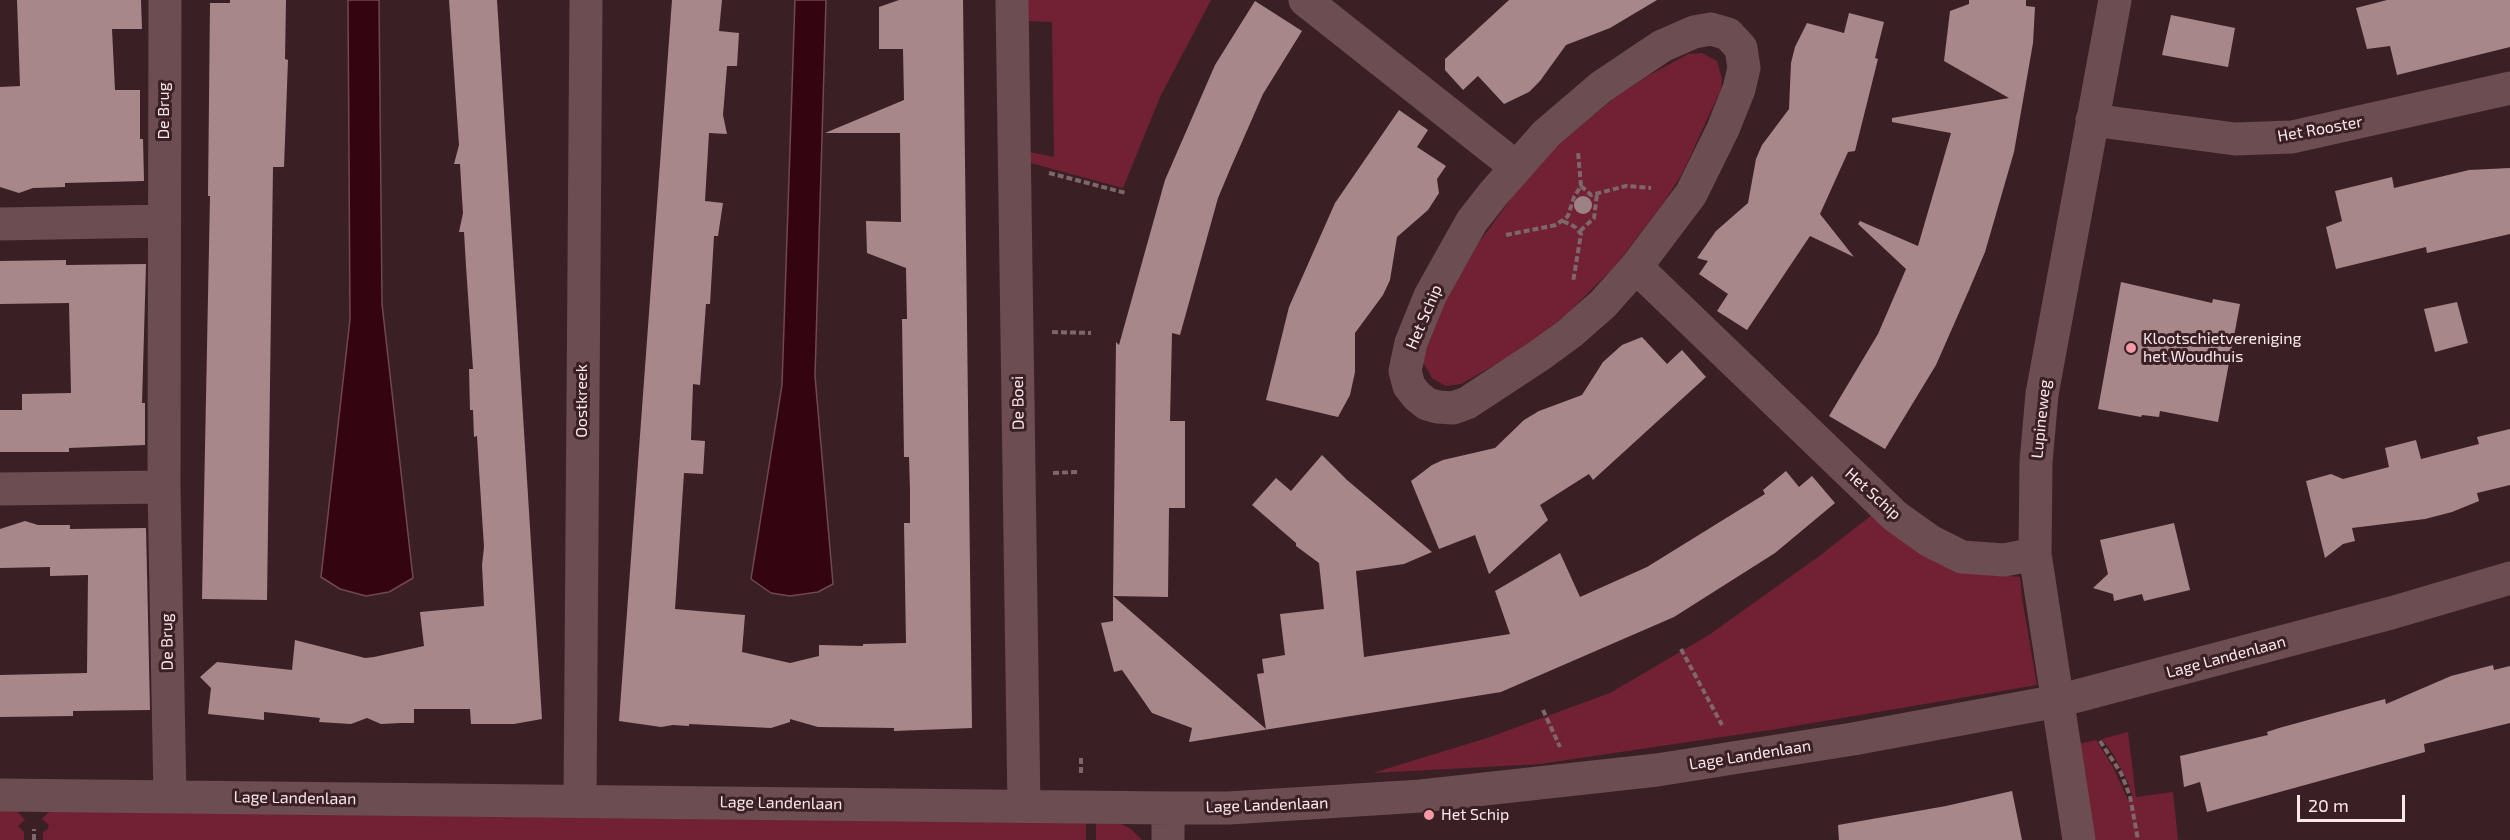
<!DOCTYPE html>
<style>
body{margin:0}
#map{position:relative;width:2510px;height:840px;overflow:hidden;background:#3a2024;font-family:"Exo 2",sans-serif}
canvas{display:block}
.scale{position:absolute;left:2297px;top:795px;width:108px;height:27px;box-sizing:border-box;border:3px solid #fbe8ea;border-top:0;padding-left:8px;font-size:18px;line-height:21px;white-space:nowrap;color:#fbe8ea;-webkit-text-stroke:4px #3a2024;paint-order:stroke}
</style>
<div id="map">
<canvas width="2510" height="840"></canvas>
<div class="scale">20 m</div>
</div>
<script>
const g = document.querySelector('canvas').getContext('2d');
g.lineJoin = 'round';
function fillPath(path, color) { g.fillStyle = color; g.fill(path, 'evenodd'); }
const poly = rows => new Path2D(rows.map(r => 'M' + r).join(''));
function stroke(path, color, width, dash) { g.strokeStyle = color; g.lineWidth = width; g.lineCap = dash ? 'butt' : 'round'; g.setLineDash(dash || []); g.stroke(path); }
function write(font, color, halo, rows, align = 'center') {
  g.font = font + ' "Exo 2",sans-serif'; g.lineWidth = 6; g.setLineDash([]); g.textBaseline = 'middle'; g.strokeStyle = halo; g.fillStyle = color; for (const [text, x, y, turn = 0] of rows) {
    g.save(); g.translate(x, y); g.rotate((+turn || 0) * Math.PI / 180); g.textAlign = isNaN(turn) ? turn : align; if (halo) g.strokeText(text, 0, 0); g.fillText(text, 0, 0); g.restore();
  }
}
const green = poly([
 [1024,0,1211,0,1160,97,1123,188,1027,162,1029,152,1054,157,1052,22,1027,21],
 [1702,53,1717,61,1722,79,1721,89,1682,174,1664,202,1616,265,1568,313,1519,351,1461,384,1446,386,1432,378,1424,364,1423,358,1443,306,1478,244,1516,192,1556,147,1614,98,1646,77,1688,54],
 [1877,511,1969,572,2020,577,2022,598,2037,685,1783,728,1540,764,1373,773,1490,737,1610,693,1709,635,1818,557],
 [2128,732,2136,797,2173,792,2178,840,2092,840,2079,744,2096,740,2113,767,2128,800,2133,798,2128,782,2113,754,2102,739],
 [0,810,16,810,25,820,18,826,24,832,24,840,0,840],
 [50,811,1086,822,1086,840,43,840,43,832,47,830,49,825,42,819],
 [1096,822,1121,824,1131,829,1142,840,1096,840]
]);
const water = poly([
 [348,0,379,0,382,304,413,578,389,592,366,596,340,589,321,577,350,319,348,0],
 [795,0,826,0,815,376,833,584,818,592,790,596,771,593,751,579,782,385,795,0]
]);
const building = poly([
 [17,0,141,0,142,29,112,29,115,90,140,90,140,139,143,139,144,181,65,183,65,187,33,188,19,193,0,187,0,87,20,86],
 [230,0,286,0,285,59,288,60,284,167,273,167,267,600,202,599,210,196,208,196,210,3,230,3],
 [449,0,497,0,542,719,514,724,471,724,470,709,414,709,414,723,400,723,381,724,367,718,351,724,319,722,320,718,264,712,264,720,208,714,211,688,200,677,217,662,292,670,295,640,365,658,374,657,424,646,420,612,484,606,482,565,484,547,479,470,477,436,474,437,473,410,470,410,469,369,473,369,466,266,464,232,459,232,463,213,462,198,460,164,454,164,459,145],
 [672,0,722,0,719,31,739,33,737,66,727,66,723,115,727,134,709,133,705,201,723,203,718,236,714,236,710,304,706,304,700,385,693,384,691,440,705,441,703,474,684,473,675,609,745,615,742,652,790,663,819,656,819,645,863,646,863,644,906,643,904,523,910,523,910,490,909,457,904,457,902,319,907,319,906,268,867,253,866,221,901,222,900,133,825,133,904,100,903,49,879,49,879,7,899,0,963,0,972,728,894,731,894,728,818,727,790,719,790,722,771,728,689,724,689,726,673,725,661,727,619,721],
 [1509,0,1657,0,1610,28,1566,45,1540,81,1529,92,1504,104,1478,76,1463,90,1445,70,1445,59],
 [1969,0,2026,0,2026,6,2035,7,2033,43,2014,152,1985,252,1969,290,1936,365,1885,449,1829,416,1878,334,1906,269,1858,224,1860,221,1918,246,1951,133,1892,122,1892,118,2009,98,1944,61,1950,11,1969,4],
 [2387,0,2510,0,2510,47,2397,75,2390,46,2367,49,2356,8],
 [1255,1,1302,31,1263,94,1231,167,1218,198,1180,335,1172,333,1170,421,1185,421,1185,508,1169,508,1168,597,1113,596,1116,342,1119,345,1165,180,1215,65],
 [1849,13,1884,22,1875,58,1878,59,1855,151,1848,152,1820,214,1854,257,1810,236,1747,330,1717,311,1728,294,1699,274,1708,261,1697,258,1716,231,1748,203,1756,159,1762,145,1789,109,1791,63,1795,47,1807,23,1844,33],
 [2171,15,2235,28,2228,67,2162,55],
 [1399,110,1428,130,1417,147,1446,166,1437,179,1439,193,1428,210,1397,237,1390,280,1383,295,1355,333,1355,372,1350,395,1338,417,1266,400,1289,307,1335,203],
 [2510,168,2510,234,2427,253,2426,247,2336,269,2326,227,2342,221,2335,191,2392,177,2394,188,2469,170],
 [66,260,66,265,146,264,142,403,145,403,145,445,69,448,69,452,0,452,0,410,22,410,22,394,71,393,69,303,0,304,0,261],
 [2121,282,2212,303,2213,299,2240,304,2218,422,2160,411,2159,417,2142,415,2141,417,2098,409],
 [2457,302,2468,343,2435,352,2424,309],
 [1642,337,1667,364,1682,350,1706,377,1593,480,1589,474,1540,505,1548,520,1489,574,1475,535,1439,549,1411,481,1432,465,1443,460,1495,448,1524,420,1539,411,1582,395,1603,362,1622,345],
 [2510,429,2510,485,2477,493,2479,501,2452,512,2425,519,2352,528,2355,541,2343,544,2325,558,2306,481,2331,474,2343,479,2389,467,2385,448,2416,440,2421,459,2479,444,2477,437],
 [1322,455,1347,480,1432,552,1404,564,1356,571,1364,657,1510,634,1495,591,1560,553,1580,597,1647,567,1765,494,1763,490,1786,471,1799,487,1812,476,1835,503,1775,553,1674,617,1501,692,1189,742,1192,728,1152,713,1122,670,1114,672,1101,623,1113,621,1113,596,1266,729,1257,674,1264,673,1262,659,1285,655,1280,614,1324,609,1319,563,1296,546,1296,543,1252,505,1276,478,1291,491],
 [25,521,38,525,70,525,70,529,146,528,150,710,73,711,73,716,0,717,0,675,87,673,88,575,50,576,50,567,0,568,0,529],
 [2174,523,2190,590,2144,601,2142,594,2114,601,2113,594,2093,588,2108,574,2100,540],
 [2493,665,2494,670,2510,666,2510,723,2424,744,2425,752,2207,812,2200,782,2184,787,2180,756,2268,735,2267,732,2279,728,2385,699,2386,704,2451,676],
 [2012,791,2022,840,1839,840,1838,825,1946,806]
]);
const path = poly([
 [1049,173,1126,193],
 [1581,186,1591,195,1626,186,1651,188],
 [1563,221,1575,227,1581,234,1573,282],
 [1580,231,1594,218,1597,194],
 [1506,235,1556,225,1568,216,1574,197,1581,186,1578,152],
 [1052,332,1091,333],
 [1053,473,1077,472],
 [1681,649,1722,725],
 [1543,710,1560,747],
 [2100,741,2121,773,2130,796,2138,840],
 [1081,773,1081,757],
 [34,840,34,829]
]);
const minor = poly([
 [165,0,164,487,170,797],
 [1012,0,1024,806],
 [1305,0,1516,167],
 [1711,29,1728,34,1741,48,1744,68,1739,89,1723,129,1691,194,1636,267,1603,304,1570,333,1540,355,1467,403,1453,408,1438,407,1427,404,1417,396,1409,386,1405,371,1411,343,1430,296,1454,253,1472,221,1494,193,1546,134,1601,87,1662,46,1694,32,1711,29],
 [2092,120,2235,139,2292,137,2510,88],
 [0,224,164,221],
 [1636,267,1895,516,1930,541,1962,557,2004,560,2035,554],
 [0,489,164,487],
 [0,795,1168,808,1229,808,1421,796,1657,770,1853,739,2058,701,2391,613,2510,578],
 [580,801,586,0],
 [1168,808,1168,840],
 [2079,840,2035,554,2036,462,2042,394,2115,0]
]);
const trees = [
 [1583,205]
];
const markers = [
 [2131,348,6,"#f39aa7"],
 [1429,815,6,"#f39aa7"]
];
const streetNames = [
 ["De Brug",164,111,-90],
 ["Het Rooster",2320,129,-10],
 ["Het Schip",1424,317,-67],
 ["Oostkreek",582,401,-90],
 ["De Boei",1018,403,-91],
 ["Lupineweg",2041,419,-84],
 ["Het Schip",1873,494,42],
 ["De Brug",167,642,-91],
 ["Lage Landenlaan",2226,657,-15],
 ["Lage Landenlaan",1750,755,-9],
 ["Lage Landenlaan",295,798,1],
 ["Lage Landenlaan",781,803,1],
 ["Lage Landenlaan",1267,805,-2]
];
const poiNames = [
 ["Klootschietvereniging",2143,339],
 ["het Woudhuis",2143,357],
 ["Het Schip",1441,815]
];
fillPath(green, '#722134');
fillPath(water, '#340411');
stroke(water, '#704852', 1.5);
fillPath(building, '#a8878b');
stroke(path, '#7e676a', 4, [6, 3]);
stroke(minor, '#6c4d51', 33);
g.fillStyle = '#9d8285';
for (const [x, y] of trees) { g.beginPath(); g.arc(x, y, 9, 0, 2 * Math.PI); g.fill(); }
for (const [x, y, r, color] of markers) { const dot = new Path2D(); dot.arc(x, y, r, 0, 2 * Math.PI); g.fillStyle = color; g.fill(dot); stroke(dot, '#3a2024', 2); }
write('16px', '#fbe8ea', '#3a2024', streetNames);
write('16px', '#fbe8ea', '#3a2024', poiNames, 'left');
</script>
